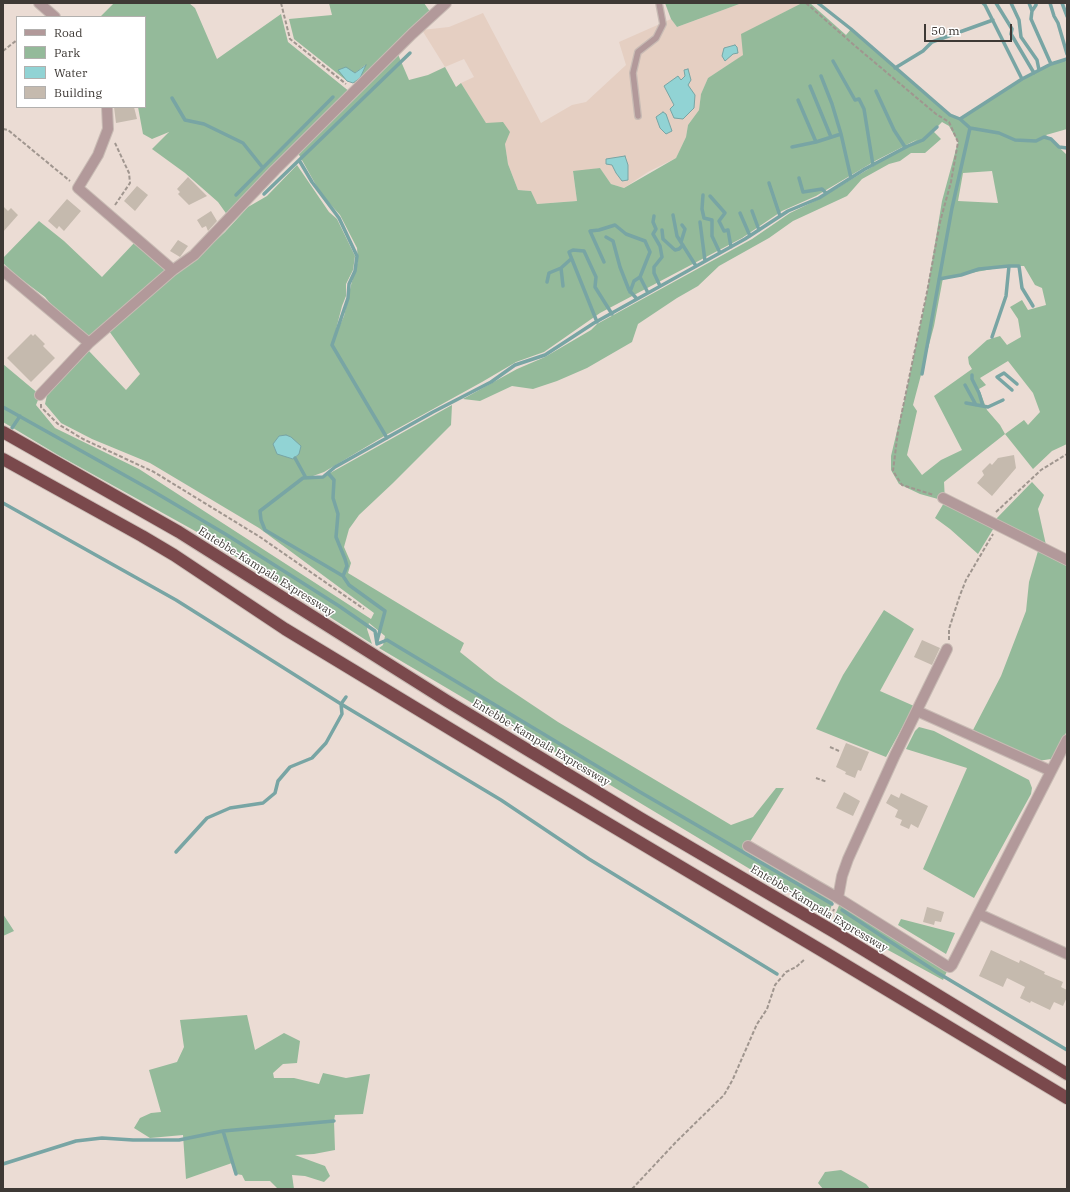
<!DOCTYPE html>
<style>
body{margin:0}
#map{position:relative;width:1070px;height:1192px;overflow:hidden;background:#ebdcd4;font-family:"IBM Plex Serif",serif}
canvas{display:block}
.frame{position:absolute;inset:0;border:4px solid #3e3935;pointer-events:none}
.legend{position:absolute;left:16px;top:16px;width:130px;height:92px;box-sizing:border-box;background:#fff;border:1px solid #b2b0ae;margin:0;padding:5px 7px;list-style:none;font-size:12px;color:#3e3935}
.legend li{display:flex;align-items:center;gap:8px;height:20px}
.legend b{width:20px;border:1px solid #b2b0ae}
.scale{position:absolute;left:924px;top:24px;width:88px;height:18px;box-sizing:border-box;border:2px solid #3e3935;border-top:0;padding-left:5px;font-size:12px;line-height:14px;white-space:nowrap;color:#3e3935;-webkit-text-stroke:3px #fff;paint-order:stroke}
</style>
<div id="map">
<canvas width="1070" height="1192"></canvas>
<div class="frame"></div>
<ul class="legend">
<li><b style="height:5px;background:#b2999a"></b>Road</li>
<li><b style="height:11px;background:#94ba9a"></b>Park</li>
<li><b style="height:11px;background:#91d3d4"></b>Water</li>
<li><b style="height:11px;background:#c5baae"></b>Building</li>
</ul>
<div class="scale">50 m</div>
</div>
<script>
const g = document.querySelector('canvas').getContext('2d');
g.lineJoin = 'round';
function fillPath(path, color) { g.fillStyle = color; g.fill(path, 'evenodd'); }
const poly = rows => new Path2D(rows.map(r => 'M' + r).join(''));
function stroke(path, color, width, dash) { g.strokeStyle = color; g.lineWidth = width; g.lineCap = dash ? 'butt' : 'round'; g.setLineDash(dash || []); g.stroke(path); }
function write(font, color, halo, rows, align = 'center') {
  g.font = font + ' "IBM Plex Serif",serif'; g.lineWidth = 3; g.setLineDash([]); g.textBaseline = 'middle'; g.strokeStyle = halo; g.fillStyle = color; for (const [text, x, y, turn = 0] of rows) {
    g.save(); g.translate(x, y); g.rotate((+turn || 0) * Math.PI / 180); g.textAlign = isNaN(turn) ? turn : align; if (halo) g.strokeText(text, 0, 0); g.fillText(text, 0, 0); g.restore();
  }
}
const built = poly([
 [742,3,802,3,742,34,744,55,708,78,701,94,699,110,688,125,686,137,676,158,648,172,624,188,611,184,600,168,573,172,577,201,536,204,531,191,518,190,508,164,505,144,486,123,461,83,474,77,464,59,445,67,422,30,449,27,483,13,541,123,572,105,586,102,626,65,619,42,671,19,677,27]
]);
const green = poly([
 [114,3,189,3,195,8,217,59,281,14,288,42,350,92,228,216,218,202,185,173,152,149,169,132,152,139,143,134,138,107,145,107,145,17,100,17],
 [329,3,424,3,431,13,358,83,353,83,360,78,365,65,355,73,339,70,347,81,294,39,289,19,332,15],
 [665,3,742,3,677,27,671,19],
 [802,3,810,3,846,35,851,29,949,115,960,119,1022,79,1051,64,1065,59,1067,65,1067,129,1046,135,1067,155,1067,444,1052,451,1033,469,1005,434,944,482,945,501,995,526,978,554,950,529,935,518,945,501,920,494,899,484,891,470,891,456,904,402,927,292,942,201,958,142,949,126,942,122,933,131,941,139,925,153,911,153,900,161,889,164,862,179,847,196,793,221,769,238,719,266,698,286,677,298,638,324,632,342,587,368,557,381,533,389,512,386,480,401,463,399,517,369,545,357,591,330,597,324,752,239,790,213,819,199,918,139,875,161,816,196,782,211,742,238,600,313,544,352,516,362,482,382,386,435,324,472,313,476,323,477,452,405,451,425,393,483,359,515,349,529,344,547,351,563,348,573,464,643,460,652,495,680,558,722,731,825,753,817,776,788,784,788,746,848,834,899,828,916,572,762,379,648,383,645,385,636,369,623,367,629,372,644,197,532,58,455,3,422,3,364,40,395,36,405,55,428,139,469,371,619,374,613,259,528,150,463,92,439,61,423,45,404,47,395,89,351,126,390,140,374,109,331,170,275,199,256,225,232,248,207,267,196,297,165,329,212,337,219,355,256,353,270,346,284,346,296,342,306,333,341,344,316,351,285,358,261,357,248,340,215,321,194,298,153,397,52,409,80,428,75,445,67,456,87,461,83,486,123,503,122,510,132,505,144,508,164,518,190,531,191,537,204,577,201,573,171,600,168,611,184,624,188,676,158,686,137,688,125,699,110,701,94,708,78,743,55,741,34],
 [992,171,998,203,958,201,963,173],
 [1009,266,1024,266,1035,285,1042,288,1046,305,1028,310,1022,300,1010,307,1018,319,1021,337,1007,345,1000,336,987,340,968,357,969,364,972,369,934,396,962,450,941,460,922,475,907,455,917,411,913,405,934,326,943,278],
 [1008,361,1033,393,1040,412,1028,425,1024,420,1005,434,1000,425,987,410,979,389,986,385,980,378],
 [273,444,299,454,293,459],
 [39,221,64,241,102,277,135,242,165,267,164,272,90,337,61,316,45,297,17,276,3,263,3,258],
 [1032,482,1044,495,1038,509,1046,545,996,519],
 [1038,551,1067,566,1067,731,1059,746,1051,759,1038,761,973,730,1001,676,1026,611,1029,582],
 [884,610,914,629,880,691,914,706,886,757,816,729,843,675],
 [919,727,934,731,1029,780,1032,788,1031,794,974,898,923,869,967,768,906,749,915,731],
 [840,903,948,969,943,980,833,920],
 [3,914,14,931,3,936],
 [901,919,955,933,946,954,898,925],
 [247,1015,255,1050,284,1033,300,1041,297,1063,283,1064,273,1073,274,1078,294,1078,319,1084,323,1073,346,1078,370,1074,363,1114,335,1115,334,1121,335,1150,314,1154,295,1155,325,1166,330,1176,324,1182,305,1176,292,1175,294,1189,278,1189,270,1181,245,1181,242,1175,236,1174,232,1163,186,1179,183,1135,150,1138,134,1128,140,1118,151,1113,161,1112,149,1070,177,1062,184,1047,180,1020],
 [841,1170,866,1184,870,1189,823,1189,818,1183,825,1172]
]);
const water = poly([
 [735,45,737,47,738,53,733,54,725,61,722,56,724,48,735,45],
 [366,65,360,78,353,83,347,81,338,70,346,67,355,73,366,65],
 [688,69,691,80,688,85,695,95,694,108,683,119,674,118,670,109,674,105,664,86,678,76,681,80,685,76,684,70,688,69],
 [663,112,666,114,672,131,666,134,660,128,656,117,663,112],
 [625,156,628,165,628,180,622,181,616,173,612,165,606,164,606,159,625,156],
 [286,435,291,437,301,446,299,454,293,459,277,454,273,444,279,436,286,435]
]);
const stream = poly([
 [818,3,851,29,950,115,960,119,1022,79,985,5,983,3],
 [996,3,1012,29,1011,34,1034,73],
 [1011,3,1019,20,1021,37,1037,60,1039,70],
 [1029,3,1032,11],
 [1036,3,1036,5,1032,11,1031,19,1051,64],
 [1050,3,1054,16,1058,23,1067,54],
 [1062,3,1067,16],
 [833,61,855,100,859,99,864,109,873,165],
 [895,68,923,51,932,42,993,20],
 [821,76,832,104,841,134],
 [1022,79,1051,64,1067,59],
 [810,86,831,137],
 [876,91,894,130,905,147],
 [172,98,185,120,204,124,243,143,263,168],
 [798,100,816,142],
 [960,119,970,128,999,133,1015,140,1036,141,1044,137,1051,139,1059,147,1067,148],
 [792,147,816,142,841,134,851,178],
 [299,160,312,182,339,218,357,256,355,271,349,284,348,298,332,345,387,438],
 [799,178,803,192,822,189,826,193],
 [769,183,780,216],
 [264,194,410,53],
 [236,195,333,97],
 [703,195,702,209,704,218,712,220,712,236,720,253],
 [710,196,725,213,719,221,724,231,728,230,731,247],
 [752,211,759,230],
 [740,213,750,236],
 [673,215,677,236,696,266],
 [654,216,653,222,656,229,653,234,660,246,662,257,654,267,654,273,660,286],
 [700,222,705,261],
 [662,230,663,239,675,250,679,249,683,245],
 [606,237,613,241,620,267,629,290,637,299],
 [681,242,685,229,682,225],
 [604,262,590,231,599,230,615,225,626,234,645,241,650,252,640,277,648,293],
 [1009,266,1019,266,1022,288,1033,306],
 [561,268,563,286],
 [939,279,961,275,979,269,1009,266,1006,296,992,337],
 [547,282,549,273,561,268,571,259],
 [630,292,634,281,640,277],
 [597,322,569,252,573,250,584,251,596,277,595,287,612,314],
 [922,374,952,208,970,128],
 [972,375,972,379,979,393,983,406],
 [965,385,976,405],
 [1012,390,997,377,1004,373,1017,384],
 [966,403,988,407,1003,400],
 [3,407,151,490,227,535,339,606,375,631,377,644],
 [12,428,20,416],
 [295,458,306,478],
 [328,473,334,480,333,498,338,514,336,537,345,559,347,566,343,576,349,585,385,611,377,641],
 [3,503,176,600,341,704,501,800,589,859,777,974],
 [343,576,265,530,261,520,260,511,303,478,323,477,335,467,433,412,491,382,515,365,545,355,594,323,745,239,788,211,819,198,865,169,908,146,923,140,937,127],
 [377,644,387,640,640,792,832,904],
 [176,852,207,818,230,808,263,803,275,793,278,781,290,767,312,758,326,743,342,714,341,704,346,697],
 [842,910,938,973,1067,1050],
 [223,1131,236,1174],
 [3,1164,76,1141,102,1138,133,1140,179,1140,223,1131,334,1121]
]);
const building = poly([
 [114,107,134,107,137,119,116,123],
 [188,177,207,196,189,205,178,194,180,192,177,189],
 [137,186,148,195,135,211,124,201],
 [67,199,81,211,64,231,59,226,57,229,48,221],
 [3,206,8,211,11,208,18,215,3,232],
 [211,211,217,221,208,231,206,226,202,228,197,220],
 [178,240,188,246,180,257,170,251],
 [31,334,33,336,35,334,45,344,43,346,55,358,31,382,7,358],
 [1014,455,1016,468,992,496,977,483,984,475,982,471,990,463,992,465,998,458],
 [922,640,940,648,932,665,914,657],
 [846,743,869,752,861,771,858,770,855,778,845,774,846,772,836,767],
 [844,792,860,801,853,816,836,808],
 [901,793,928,806,918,828,911,824,909,829,900,825,902,820,895,817,898,810,886,803,891,794,899,798],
 [927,907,944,912,941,922,935,921,934,925,923,922],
 [991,950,1019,963,1020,960,1045,972,1044,974,1063,982,1061,987,1067,990,1067,997,1063,1006,1054,1002,1050,1010,1031,1001,1030,1003,1020,998,1025,987,1007,978,1003,987,979,976]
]);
const path = poly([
 [281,3,290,39,346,84],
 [806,3,854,45,936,114,949,122,958,142,951,182,940,222,927,292,898,431,893,471,902,485,934,495],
 [3,51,17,40],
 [3,129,8,130,70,181],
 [115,205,130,183,129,173,115,143],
 [41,404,41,407,58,424,83,439,154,472,260,537,364,609],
 [996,512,1041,470,1067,454],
 [949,640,949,629,960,595,966,580,993,534],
 [830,747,839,751],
 [816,778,827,782],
 [831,917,834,909],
 [632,1189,676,1142,724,1095,733,1079,757,1024,767,1009,775,985,786,972,796,967,805,959]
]);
const service = poly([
 [638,116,633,73,638,52,656,38,663,24,659,3]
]);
const minor = poly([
 [39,3,55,17],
 [107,107,108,129,98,155,78,188,173,270],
 [3,271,89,343],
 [40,395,89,343,173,270,194,255,275,170,412,34,446,3],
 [943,498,1067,560],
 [917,711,1051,771],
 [748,846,838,898,947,966,950,967,952,965,1067,740],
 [838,898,842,876,848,859,895,755,947,649],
 [979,914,1067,954]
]);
const motorway = poly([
 [3,432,179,532,447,701,640,818,836,933,1067,1074],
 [3,459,142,536,174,555,285,629,528,776,824,952,1067,1098]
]);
const streetNames = [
 ["Entebbe-Kampala Expressway",266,572,32],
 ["Entebbe-Kampala Expressway",541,743,31],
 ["Entebbe-Kampala Expressway",819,909,31]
];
fillPath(built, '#e5cfc2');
fillPath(green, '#94ba9a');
fillPath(water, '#91d3d4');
stroke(water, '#78a5a4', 1);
stroke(stream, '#78a5a4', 3.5);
fillPath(building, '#c5baae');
stroke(service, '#c8bbb4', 8);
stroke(minor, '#c8bbb4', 12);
stroke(motorway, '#c8bbb4', 14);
stroke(path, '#a0968f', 2, [4, 2]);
stroke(service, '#b2999a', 5.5);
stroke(minor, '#b2999a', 10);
stroke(motorway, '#7a494c', 12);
write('11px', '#3e3935', '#fff', streetNames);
</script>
